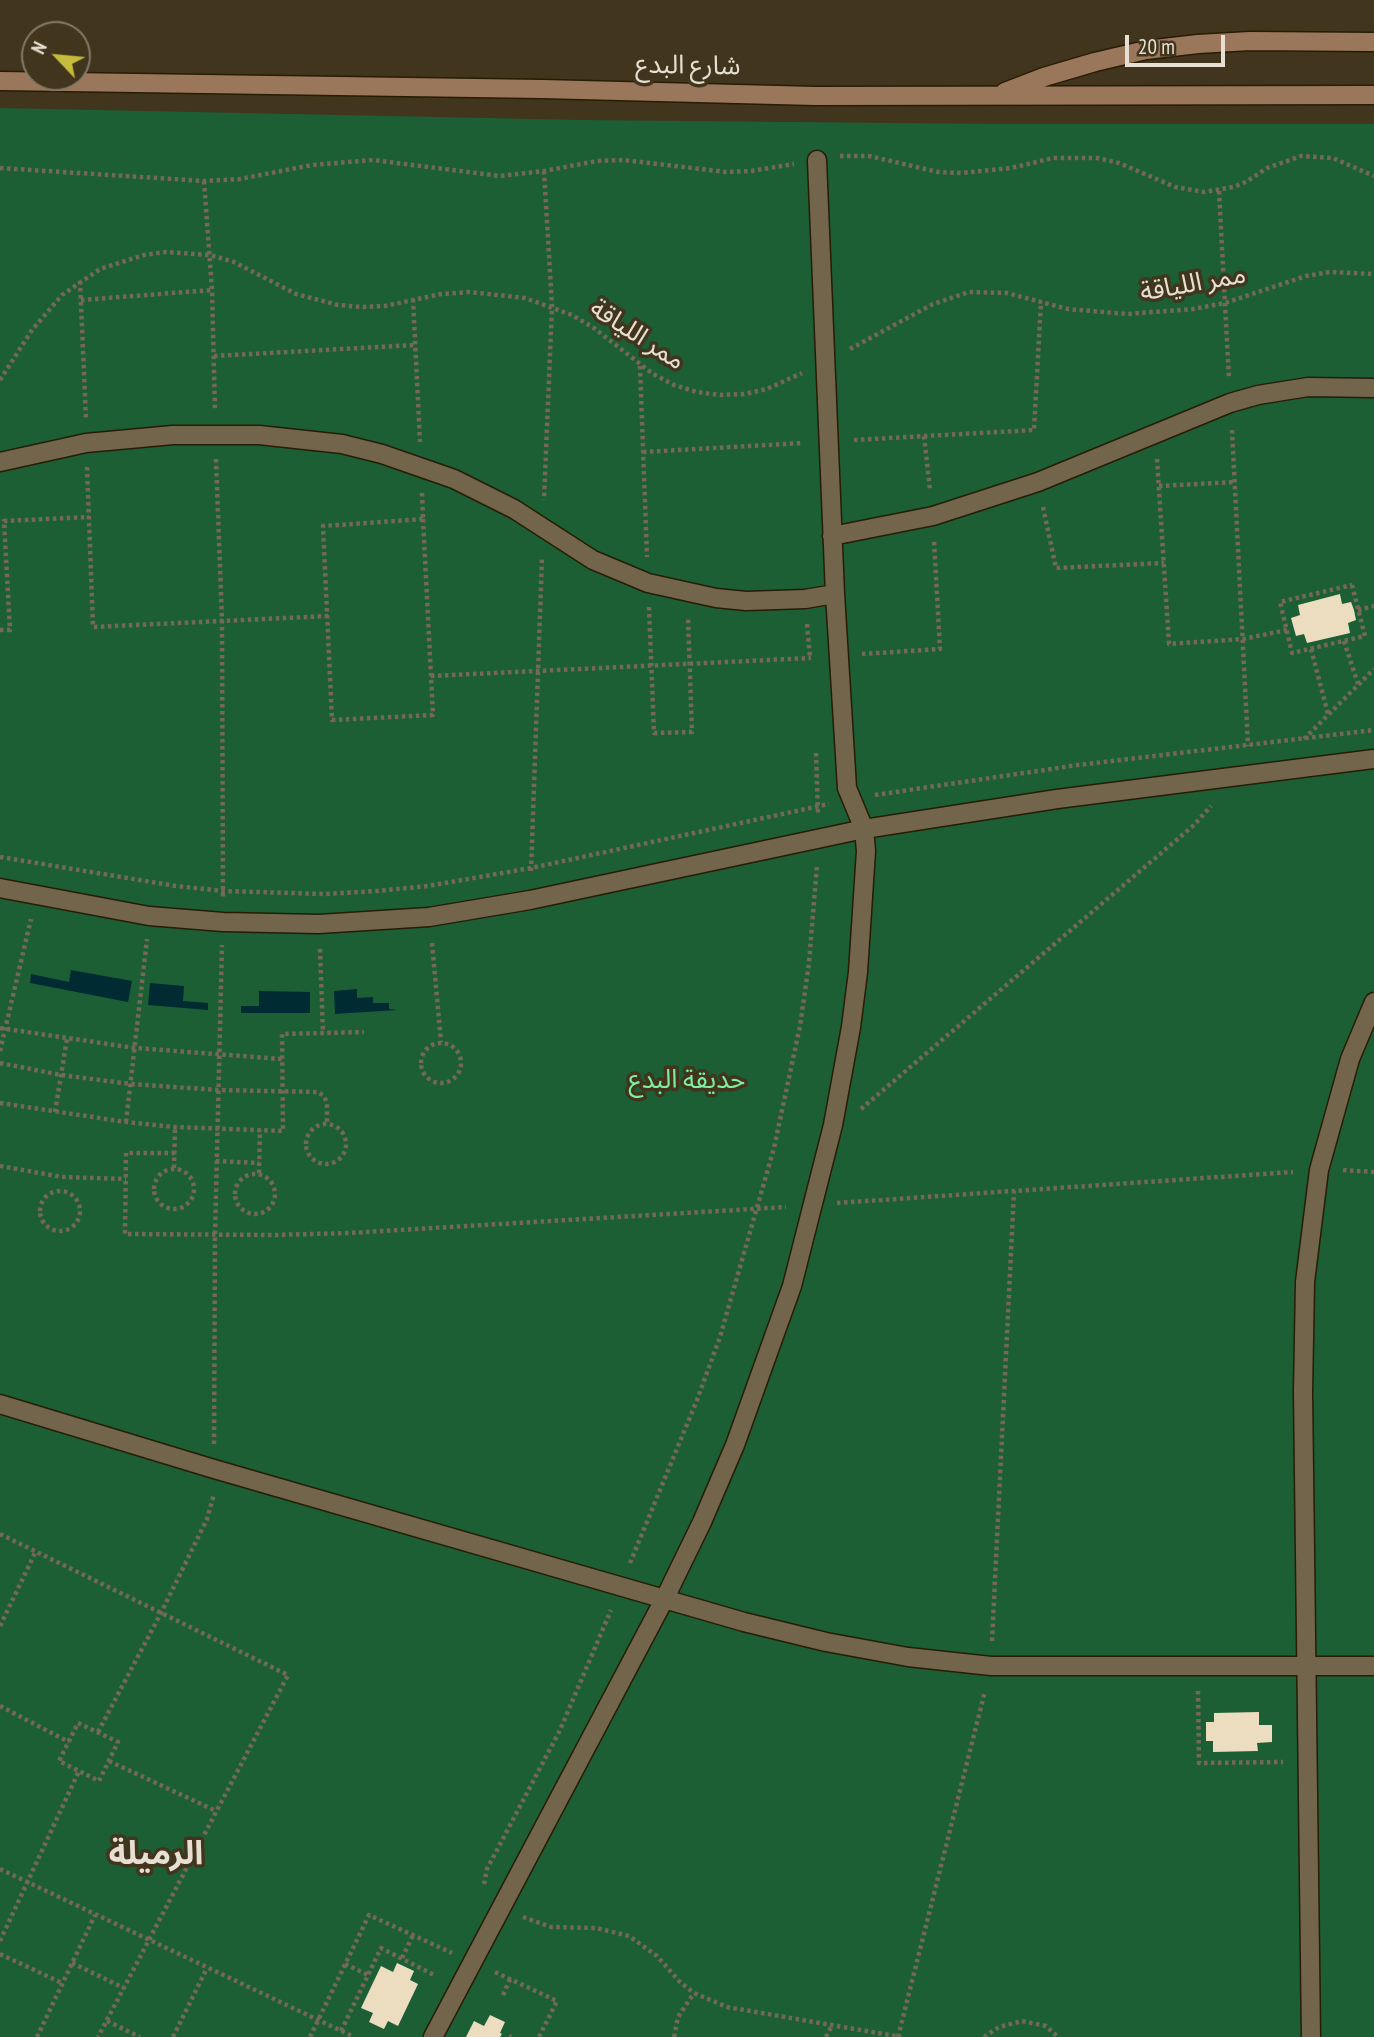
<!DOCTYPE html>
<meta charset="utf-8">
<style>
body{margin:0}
#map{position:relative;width:1374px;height:2037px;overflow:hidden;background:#41351d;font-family:"PT Sans Narrow",sans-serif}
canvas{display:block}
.north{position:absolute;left:21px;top:21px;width:70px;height:70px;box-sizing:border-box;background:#41351d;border:2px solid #837965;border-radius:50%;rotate:296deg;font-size:19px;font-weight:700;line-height:28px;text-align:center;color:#e7e0d2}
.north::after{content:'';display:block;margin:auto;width:24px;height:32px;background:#c5bc3d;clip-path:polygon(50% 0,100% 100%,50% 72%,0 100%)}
.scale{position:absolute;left:1125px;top:35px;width:100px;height:32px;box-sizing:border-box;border:4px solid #e7e0d2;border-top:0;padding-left:9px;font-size:21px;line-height:24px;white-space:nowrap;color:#e7e0d2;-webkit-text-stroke:5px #41351d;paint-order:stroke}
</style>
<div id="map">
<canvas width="1374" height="2037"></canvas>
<div class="north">N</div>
<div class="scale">20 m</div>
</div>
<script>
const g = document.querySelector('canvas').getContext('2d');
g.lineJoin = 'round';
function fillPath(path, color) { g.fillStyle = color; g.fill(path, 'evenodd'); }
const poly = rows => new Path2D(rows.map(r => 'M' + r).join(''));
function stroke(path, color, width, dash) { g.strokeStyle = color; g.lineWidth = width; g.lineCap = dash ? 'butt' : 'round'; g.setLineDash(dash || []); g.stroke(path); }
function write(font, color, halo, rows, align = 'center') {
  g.font = font + ' "PT Sans Narrow","Noto Sans Arabic",sans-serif'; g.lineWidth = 7; g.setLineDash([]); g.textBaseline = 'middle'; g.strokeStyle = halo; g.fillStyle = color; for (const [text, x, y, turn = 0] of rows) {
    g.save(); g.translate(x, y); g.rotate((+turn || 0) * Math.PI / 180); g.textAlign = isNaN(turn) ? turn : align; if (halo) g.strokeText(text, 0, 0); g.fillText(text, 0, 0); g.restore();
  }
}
const green = poly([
 [0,108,582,120,1002,124,1374,124,1374,2037,0,2037]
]);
const water = poly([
 [71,970,132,981,128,1002,30,983,31,974,69,982],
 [150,983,184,986,183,1001,208,1003,208,1010,148,1005],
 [357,989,357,998,373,997,373,1003,389,1003,389,1009,397,1010,335,1014,334,991],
 [259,991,310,992,310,1013,241,1013,241,1006,259,1006]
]);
const building = poly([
 [1340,594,1342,604,1351,602,1354,610,1356,620,1348,623,1350,633,1307,643,1304,634,1296,636,1291,618,1300,615,1298,605],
 [1259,1712,1259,1725,1272,1725,1272,1742,1257,1743,1258,1751,1213,1752,1213,1741,1206,1741,1206,1722,1214,1722,1214,1713],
 [397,1963,414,1971,410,1980,418,1984,398,2026,388,2021,384,2029,369,2022,373,2013,361,2008,381,1966,393,1972],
 [490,2015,505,2022,500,2033,502,2034,500,2037,466,2037,474,2021,484,2026]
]);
const path = poly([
 [840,156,869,156,938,172,961,173,1011,168,1053,158,1097,158,1119,163,1175,187,1204,192,1233,187,1246,182,1267,168,1301,156,1333,158,1374,176],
 [0,168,204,181,240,179,312,165,373,160,500,176,544,171,597,161,624,160,726,172,751,171,794,164],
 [544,171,552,306,544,500],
 [204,181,212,290,215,411],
 [1219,191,1229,379],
 [80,281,86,419],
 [413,299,420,442],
 [81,300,212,290],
 [850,349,933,304,969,292,1007,293,1068,309,1127,314,1193,309,1225,303,1306,276,1330,272,1374,274],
 [214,356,415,345],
 [640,366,647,557],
 [0,380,32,330,62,295,100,269,144,255,166,252,210,255,234,262,296,294,338,305,362,307,385,306,441,294,469,292,525,298,572,315,594,328,653,374,674,385,697,392,720,395,744,394,767,389,802,373],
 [1232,430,1248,746],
 [924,436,930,490],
 [854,440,1034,430,1041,302],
 [643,452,803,443],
 [216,459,222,621,223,898],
 [1157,459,1169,644,1243,639,1287,630],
 [87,467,93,627,328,616],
 [1159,486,1235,482],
 [422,493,423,519],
 [1043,507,1056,568,1164,563],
 [423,519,433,715,332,720,323,526,423,519],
 [1352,585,1365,636,1292,653,1280,602,1352,585],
 [649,607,654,733,692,732,688,618],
 [1358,610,1374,606],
 [807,624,810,657],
 [0,630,10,630,4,521,89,517],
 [1344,641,1358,684],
 [1311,649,1328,714],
 [862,654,940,649,934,541],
 [431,676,811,658],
 [1304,739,1374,669],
 [816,753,818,814],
 [875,795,1078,765,1374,730],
 [0,857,176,886,223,891,325,894,377,891,428,886,531,868,829,804],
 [531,871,542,558],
 [432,943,441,1042],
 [320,949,323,1033],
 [0,1028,135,1048,282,1059],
 '421 1063a20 20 0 1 1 40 0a20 20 0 1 1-40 0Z',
 [0,1051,31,919],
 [0,1063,61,1075,131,1084,218,1090,318,1092,324,1096,327,1103,327,1123],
 [0,1103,126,1122,175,1127,283,1131,282,1034,364,1032],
 [861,1109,1194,825,1211,806],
 [55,1112,67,1039],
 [126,1122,147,939],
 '306 1144a20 20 0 1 1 40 0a20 20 0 1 1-40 0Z',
 [175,1153,126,1153,125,1234,275,1235,349,1233,786,1207],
 [216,1161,259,1163],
 [0,1166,62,1177,126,1179],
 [174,1168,175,1127],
 '154 1189a20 20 0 1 1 40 0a20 20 0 1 1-40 0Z',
 [1343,1170,1374,1172],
 [259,1173,260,1130],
 '235 1194a20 20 0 1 1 40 0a20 20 0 1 1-40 0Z',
 '40 1211a20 20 0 1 1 40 0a20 20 0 1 1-40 0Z',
 [837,1203,1293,1172],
 [214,1444,215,1235,222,945],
 [0,1534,288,1675,98,2037],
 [630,1563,697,1400,720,1337,774,1148,800,1026,809,963,817,865],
 [0,1626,36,1551],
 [992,1641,1014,1191],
 [1198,1691,1199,1763,1283,1762],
 [0,1706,69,1742],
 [78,1723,118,1742,99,1781,59,1761,78,1723],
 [98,1732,161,1613,207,1519,214,1494],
 [109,1761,216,1811],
 [0,1869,354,2037],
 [484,1884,487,1869,560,1730,611,1610],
 [523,1917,551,1927,596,1928,629,1936,657,1956,680,1982,694,1993,727,2007,901,2037],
 [0,1941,79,1771],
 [0,1954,62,1983],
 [402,1958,413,1935],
 [72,1963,124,1988],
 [345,1964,368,1975],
 [495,1972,557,2001,539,2037],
 [503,1995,510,1979],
 [107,2021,140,2037],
 [341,2031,381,1948,436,1976],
 [509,2036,511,2037],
 [37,2037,95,1915],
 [173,2037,207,1968],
 [310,2037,369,1915,452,1953],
 [674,2037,678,2017,694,1993],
 [826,2037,832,2025],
 [898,2037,985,1691],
 [984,2037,999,2027,1022,2021,1046,2026,1058,2037]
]);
const pedestrian = poly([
 [0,462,86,443,173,435,259,435,342,444,382,454,454,479,514,509,593,560,648,583,716,598,746,601,805,599,835,594],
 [832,536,933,516,1038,482,1230,403,1258,395,1308,387,1374,388],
 [0,888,149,916,223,922,319,924,429,917,530,900,864,829,1057,799,1374,759],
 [0,1404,214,1469,744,1622,826,1642,908,1657,991,1666,1374,1666],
 [433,2037,665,1598,702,1522,735,1445,792,1286,833,1125,851,1027,858,972,866,851,864,829,847,788,835,594,817,160],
 [1311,2037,1303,1392,1305,1282,1319,1170,1350,1059,1374,1002]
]);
const secondary = poly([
 [0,81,542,89,815,96,1374,95],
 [1005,92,1044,77,1095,62,1146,50,1198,44,1250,41,1374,42]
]);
const streetNames = [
 ["شارع البدع",688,66,1],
 ["ممر اللياقة",1193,284,-10],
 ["ممر اللياقة",637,335,33]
];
const parkNames = [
 ["حديقة البدع",687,1081]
];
const districtNames = [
 ["الرميلة",156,1855]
];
fillPath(green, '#1c5f35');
fillPath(water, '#002b32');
fillPath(building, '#ecddc1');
stroke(pedestrian, '#271c05', 21);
stroke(secondary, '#271c05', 21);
stroke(path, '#736954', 4.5, [3.5, 3.5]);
stroke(pedestrian, '#72654c', 18);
stroke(secondary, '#9a775b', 18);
write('26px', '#e7e0d2', '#41351d', streetNames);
write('26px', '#7eeea0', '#41351d', parkNames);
write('bold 33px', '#e7e0d2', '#41351d', districtNames);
</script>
